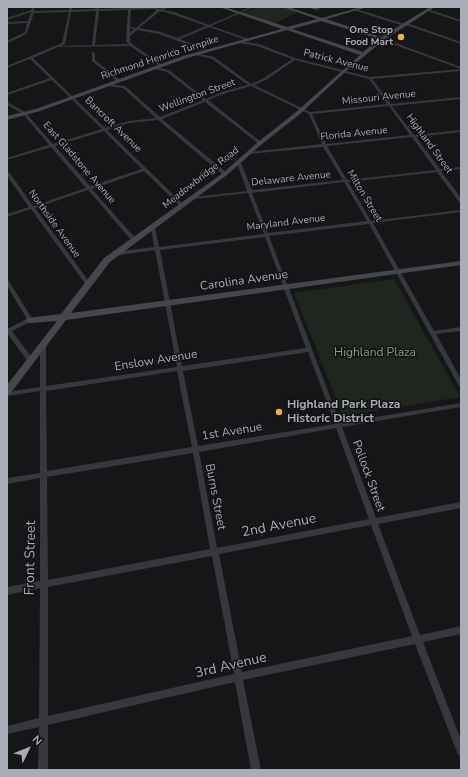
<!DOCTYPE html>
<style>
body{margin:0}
#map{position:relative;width:468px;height:777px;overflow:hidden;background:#161618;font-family:"Nunito Sans",sans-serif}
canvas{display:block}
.frame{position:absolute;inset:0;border:8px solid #a8adb8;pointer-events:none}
.north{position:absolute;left:8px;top:729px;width:40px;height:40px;-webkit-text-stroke:3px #111113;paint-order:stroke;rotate:47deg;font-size:11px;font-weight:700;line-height:16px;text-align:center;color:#a8adb8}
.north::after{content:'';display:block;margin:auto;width:14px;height:18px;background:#a8adb8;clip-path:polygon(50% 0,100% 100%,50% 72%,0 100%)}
</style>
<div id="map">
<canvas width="468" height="777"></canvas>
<div class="frame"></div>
<div class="north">N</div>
</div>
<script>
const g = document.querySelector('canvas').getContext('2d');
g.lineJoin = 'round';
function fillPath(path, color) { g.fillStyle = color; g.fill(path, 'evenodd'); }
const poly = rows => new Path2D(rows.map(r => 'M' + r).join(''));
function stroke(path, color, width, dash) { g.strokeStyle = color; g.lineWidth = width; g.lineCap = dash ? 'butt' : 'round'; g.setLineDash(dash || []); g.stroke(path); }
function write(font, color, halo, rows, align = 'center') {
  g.font = font + ' "Nunito Sans",sans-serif'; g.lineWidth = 3; g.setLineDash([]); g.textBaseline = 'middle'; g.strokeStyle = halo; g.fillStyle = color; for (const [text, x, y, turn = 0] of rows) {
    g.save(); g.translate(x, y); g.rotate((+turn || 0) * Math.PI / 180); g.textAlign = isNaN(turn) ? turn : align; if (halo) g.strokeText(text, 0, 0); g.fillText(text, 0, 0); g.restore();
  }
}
const green = poly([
 [256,7,281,7,298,12,274,24,243,13],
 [394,279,460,397,343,416,294,293]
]);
const street = poly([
 [33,7,35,7,34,11,69,10,70,7,72,7,72,10,96,9,97,7,99,7,99,9,128,8,129,7,131,7,131,8,153,7,160,9,165,7,169,7,163,10,174,12,209,25,251,7,254,7,211,26,249,39,249,41,209,27,180,39,208,50,209,51,207,52,159,34,137,30,130,36,130,41,132,44,162,65,163,66,161,67,130,46,58,47,33,58,105,128,129,121,156,118,123,88,108,86,107,86,107,84,125,86,160,117,203,100,167,72,155,69,155,67,169,70,206,99,224,91,248,85,212,59,195,55,195,53,214,57,251,84,264,78,292,59,257,46,239,43,238,42,240,41,259,44,295,58,370,77,461,69,381,40,381,38,382,38,461,67,461,71,372,79,391,104,461,97,461,99,392,106,414,135,461,130,461,132,416,137,440,169,461,167,461,169,441,171,461,198,461,202,459,202,437,172,348,182,371,221,461,210,461,212,373,223,434,331,461,327,461,331,436,334,461,379,461,386,459,386,369,224,269,236,340,423,461,403,461,407,342,427,376,518,461,502,461,508,378,524,420,635,461,626,461,634,423,642,461,740,461,756,458,755,457,752,415,644,243,680,261,770,251,770,235,682,48,725,48,770,38,770,39,727,7,734,7,726,39,718,40,588,7,595,7,587,40,581,40,478,7,484,7,478,40,473,40,391,7,396,7,392,40,387,40,345,43,343,46,345,46,386,177,367,155,250,114,256,112,254,114,252,154,247,151,227,153,226,155,227,159,247,264,234,248,193,194,199,192,198,194,197,247,191,237,163,238,162,241,163,252,190,343,180,323,147,248,154,248,152,249,152,322,144,309,114,251,86,226,93,208,100,261,142,261,144,259,144,205,102,162,119,227,173,227,175,223,175,158,120,129,123,107,130,185,206,183,207,181,207,144,171,92,189,136,239,136,241,132,241,88,190,35,208,91,284,88,286,86,285,31,209,7,217,7,214,29,207,7,176,7,172,9,172,33,206,86,188,51,147,7,160,7,158,49,145,23,114,7,105,7,102,25,112,53,144,102,129,52,80,7,95,7,93,50,78,30,59,7,68,7,66,62,43,69,12,34,13,27,33,21,37,7,43,7,41,25,32,27,23,7,24,7,22,28,21,31,12,7,20,7,18,31,10,33,7],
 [153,9,157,10,136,28,130,27,131,10,153,9],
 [128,10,127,26,126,27,127,28,126,41,129,44,95,45,99,11,128,10],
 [96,11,92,45,61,46,65,44,71,12,96,11],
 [160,11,172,14,206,26,177,38,161,32,139,28,160,11],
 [130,28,134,29,130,33,130,28],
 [295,60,369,79,387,104,310,112,254,85,266,80,295,60],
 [389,106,410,135,326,144,312,114,389,106],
 [104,131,142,169,90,186,55,146,104,131],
 [412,137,436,170,347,180,327,146,412,137],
 [344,182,367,221,268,233,252,193,344,182],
 [265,237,306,348,182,366,160,250,265,237],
 [308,352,335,424,198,446,183,371,308,352],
 [177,371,192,447,47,471,46,391,177,371],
 [336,428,369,519,217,548,199,452,336,428],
 [193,453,210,549,48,580,47,477,193,453],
 [371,525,412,636,242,672,219,554,371,525],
 [212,556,234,674,48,716,48,587,212,556],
 [356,9,405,24,407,23,461,42,461,44,406,25,404,26,356,11,356,9],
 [427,9,461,20,461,22,427,11,427,9],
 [92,52,95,53,95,60,120,80,120,82,118,82,92,61,92,52],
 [7,280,9,281,33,320,32,321,12,331,33,359,34,361,31,363,29,363,7,333,7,327,9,328,27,319,7,286,7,280]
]);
const secondary = poly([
 [219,7,225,7,287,27,317,19,282,7,288,7,322,18,361,7,368,7,326,19,381,37,430,7,435,7,384,40,345,72,300,114,262,144,227,175,110,262,71,313,461,261,461,265,66,320,10,394,7,396,7,385,57,321,30,323,27,322,26,320,27,318,61,314,104,258,223,173,258,142,296,112,360,55,287,30,187,58,40,111,7,120,7,116,36,109,183,56,282,29,219,7],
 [321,21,379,39,363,52,292,29,321,21]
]);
const wall = poly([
 [310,7,323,7,317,10,310,8]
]);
const shadedWall = poly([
 [317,7,323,7,317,10]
]);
const markers = [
 [401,37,4,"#f2b134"],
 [279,412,4,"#f2b134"]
];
const farPoinames = [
 ["One Stop",393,31],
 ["Food Mart",393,43]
];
const farStreetnames = [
 ["Richmond Henrico Turnpike",160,58,-18],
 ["Patrick Avenue",336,61,14],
 ["Wellington Street",197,96,-20],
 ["Missouri Avenue",379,98,-6],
 ["Bancroft Avenue",113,125,44],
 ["Florida Avenue",354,134,-6],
 ["Highland Street",429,144,54],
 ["East Gladstone Avenue",79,163,49],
 ["Meadowbridge Road",201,178,-38],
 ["Delaware Avenue",291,179,-6],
 ["Milton Street",364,196,59],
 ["Maryland Avenue",286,223,-7],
 ["Northside Avenue",54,224,54]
];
const streetNames = [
 ["Carolina Avenue",244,281,-8],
 ["Enslow Avenue",156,361,-9],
 ["1st Avenue",232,432,-9],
 ["Pollock Street",368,476,70],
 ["Burns Street",215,497,79]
];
const parkNames = [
 ["Highland Plaza",375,353]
];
const poiNames = [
 ["Highland Park Plaza",287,405],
 ["Historic District",287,419]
];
const nearStreetnames = [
 ["2nd Avenue",279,526,-11],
 ["Front Street",31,558,-89],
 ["3rd Avenue",231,666,-13]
];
fillPath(green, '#1e261f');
fillPath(street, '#37383d');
fillPath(secondary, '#45474d');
fillPath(wall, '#47494d');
fillPath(shadedWall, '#2f3033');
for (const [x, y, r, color] of markers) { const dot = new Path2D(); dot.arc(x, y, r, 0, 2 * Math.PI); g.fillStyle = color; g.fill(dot); stroke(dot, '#111113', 1.5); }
write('bold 10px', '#a8adb8', '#111113', farPoinames, 'right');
write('10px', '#a8adb8', '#111113', farStreetnames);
write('12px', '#a8adb8', '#111113', streetNames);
write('12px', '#7fa381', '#111113', parkNames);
write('bold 12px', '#a8adb8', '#111113', poiNames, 'left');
write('14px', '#a8adb8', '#111113', nearStreetnames);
</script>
